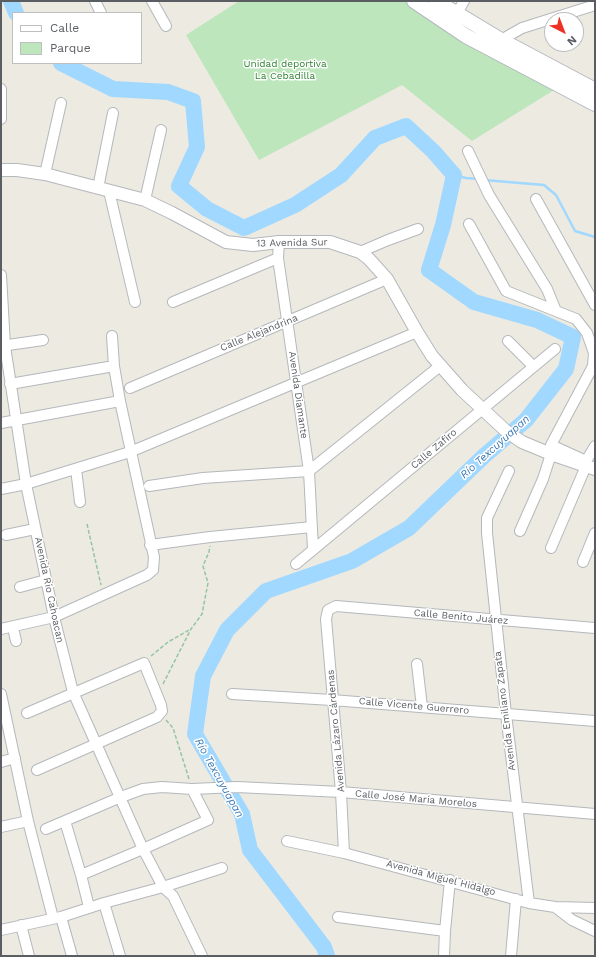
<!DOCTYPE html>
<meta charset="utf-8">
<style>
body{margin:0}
#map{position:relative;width:596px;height:957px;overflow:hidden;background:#edeae1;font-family:"Work Sans",sans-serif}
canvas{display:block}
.frame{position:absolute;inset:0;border:2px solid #5a5e63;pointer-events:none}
.legend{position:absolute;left:12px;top:12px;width:130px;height:52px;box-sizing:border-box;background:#fff;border:1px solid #bdbfc1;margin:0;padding:5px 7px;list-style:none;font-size:12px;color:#5a5e63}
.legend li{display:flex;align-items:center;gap:8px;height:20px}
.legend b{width:20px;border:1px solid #bdbfc1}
.north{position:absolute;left:544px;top:12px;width:40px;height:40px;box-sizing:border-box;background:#fff;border:1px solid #bdbfc1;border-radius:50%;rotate:138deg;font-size:11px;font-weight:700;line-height:16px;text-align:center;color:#5a5e63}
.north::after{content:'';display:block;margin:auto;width:14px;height:18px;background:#ef3125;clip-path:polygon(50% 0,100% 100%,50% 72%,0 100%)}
</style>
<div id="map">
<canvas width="596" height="957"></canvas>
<div class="frame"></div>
<ul class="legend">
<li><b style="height:5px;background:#fff"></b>Calle</li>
<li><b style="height:11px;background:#bde6bc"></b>Parque</li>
</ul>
<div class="north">N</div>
</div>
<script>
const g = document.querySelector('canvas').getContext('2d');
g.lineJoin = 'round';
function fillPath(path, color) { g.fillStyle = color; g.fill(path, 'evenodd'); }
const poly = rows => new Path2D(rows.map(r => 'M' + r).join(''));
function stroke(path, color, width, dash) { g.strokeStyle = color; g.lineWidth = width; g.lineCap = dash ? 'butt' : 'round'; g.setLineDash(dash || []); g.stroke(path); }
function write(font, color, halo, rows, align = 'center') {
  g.font = font + ' "Work Sans",sans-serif'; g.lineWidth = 3; g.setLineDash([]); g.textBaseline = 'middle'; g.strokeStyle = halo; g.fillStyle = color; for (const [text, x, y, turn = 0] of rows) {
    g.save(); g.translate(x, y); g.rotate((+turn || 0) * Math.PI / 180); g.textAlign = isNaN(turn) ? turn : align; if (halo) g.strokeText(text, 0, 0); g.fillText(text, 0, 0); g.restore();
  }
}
const green = poly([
 [239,1,407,1,554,90,472,141,402,85,259,160,186,35]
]);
const stream = poly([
 [454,175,466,178,479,179],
 [484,180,544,185,556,195,575,231,595,237]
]);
const river = poly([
 [11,1,16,13],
 [61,63,113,89,168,92,193,101,197,147,179,186,207,209,244,228,295,205,341,175,375,138,406,126,433,151,454,175,443,225,429,270,474,302,537,320,573,337,566,369,526,420,484,456,409,528,352,561,266,591,227,630,203,676,195,734,242,814,250,850,324,947,327,956]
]);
const path = poly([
 [87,524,101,585],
 [151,656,168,642,191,629],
 [163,684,191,629,202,614,208,583,203,566,209,552,210,546],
 [166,720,173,728,189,779]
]);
const minor = poly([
 [95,1,101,13],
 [152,1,166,26],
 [456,15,464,1],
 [501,40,522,28,595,5],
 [1,89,1,119],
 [468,151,489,195,547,289,556,311],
 [45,174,61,103],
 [98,188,113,113],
 [109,191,135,302],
 [536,199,595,305],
 [145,200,161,130],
 [469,224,506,291,576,319,587,333,594,353,593,366,551,445,584,460],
 [279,242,278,258,309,471,313,549],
 [360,252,388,240,418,229],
 [1,275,5,346,26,484,54,617,73,692,143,849,163,887,173,896,202,956],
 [173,302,278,258],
 [508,341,533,366],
 [1,346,43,340],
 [10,384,114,366],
 [130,388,387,279],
 [1,423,120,401],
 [76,469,80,502],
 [509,471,487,518,487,533,506,714,529,903],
 [149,486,203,478,309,471,440,366],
 [1,489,26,484,130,452,417,332],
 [520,531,543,479,551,454],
 [6,535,35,529],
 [150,545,210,537,312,527],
 [551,548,586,466,586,461,595,446],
 [583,562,595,533],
 [296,564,555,349],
 [20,587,46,580],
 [13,628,16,641],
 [1,629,54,617,147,575,153,570,154,557,120,401,114,366,112,336],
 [417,664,422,707],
 [1,694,28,821,53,918],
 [232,694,332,700,595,721],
 [27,713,144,663,161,705,162,711,157,717,37,770],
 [1,762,15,758],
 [65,821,81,875,89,907],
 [1,827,28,821],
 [46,829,121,797,143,789,162,787,192,789,237,787,341,792,595,814],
 [287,841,344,853,529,903,555,907,595,908],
 [344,853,341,792,326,619,328,610,336,606,595,628],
 [81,875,143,849,208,820,192,789],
 [104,903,120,956],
 [555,907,572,920,595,931],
 [61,917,72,956],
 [338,917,445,931],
 [21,925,29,956],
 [1,930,61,917,104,903,163,887,222,868],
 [444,956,445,931,450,880],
 [511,956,516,899]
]);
const tertiary = poly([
 [1,170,17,170,45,174,145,200,172,213,226,242,253,245,279,242,330,242,360,252,369,259,387,279,417,332,432,356,462,390,506,431,522,442,551,454,595,469]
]);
const secondary = poly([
 [414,1,466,36,595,104],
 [436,1,501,40,595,90]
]);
const parkNames = [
 ["Unidad deportiva",285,64],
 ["La Cebadilla",285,76]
];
const streetNames = [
 ["13 Avenida Sur",292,243,-1],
 ["Calle Alejandrina",259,333,-22],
 ["Avenida Diamante",298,395,82],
 ["Calle Zafiro",434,449,-40],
 ["Avenida Río Cahoacan",49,590,78],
 ["Calle Benito Juárez",461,617,5],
 ["Calle Vicente Guerrero",414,706,5],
 ["Avenida Emiliano Zapata",505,711,-97],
 ["Avenida Lázaro Cárdenas",336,731,-95],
 ["Calle José María Morelos",416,799,5],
 ["Avenida Miguel Hidalgo",441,878,15]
];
const waterNames = [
 ["Río Texcuyuapan",495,447,-42],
 ["Río Texcuyuapan",219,778,61]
];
fillPath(green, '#bde6bc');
stroke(stream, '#a0d8ff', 2.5);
stroke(river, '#a0d8ff', 16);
stroke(minor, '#b4b8bc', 12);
stroke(tertiary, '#b4b8bc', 14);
stroke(secondary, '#b5b9bf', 16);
stroke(path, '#94c5a1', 1.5, [4, 2]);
stroke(minor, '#fff', 10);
stroke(tertiary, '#fff', 12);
stroke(secondary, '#fff', 14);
write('10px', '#308333', '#fff', parkNames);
write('10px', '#5a5e63', '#fff', streetNames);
write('italic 11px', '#3a78b5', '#fff', waterNames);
</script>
